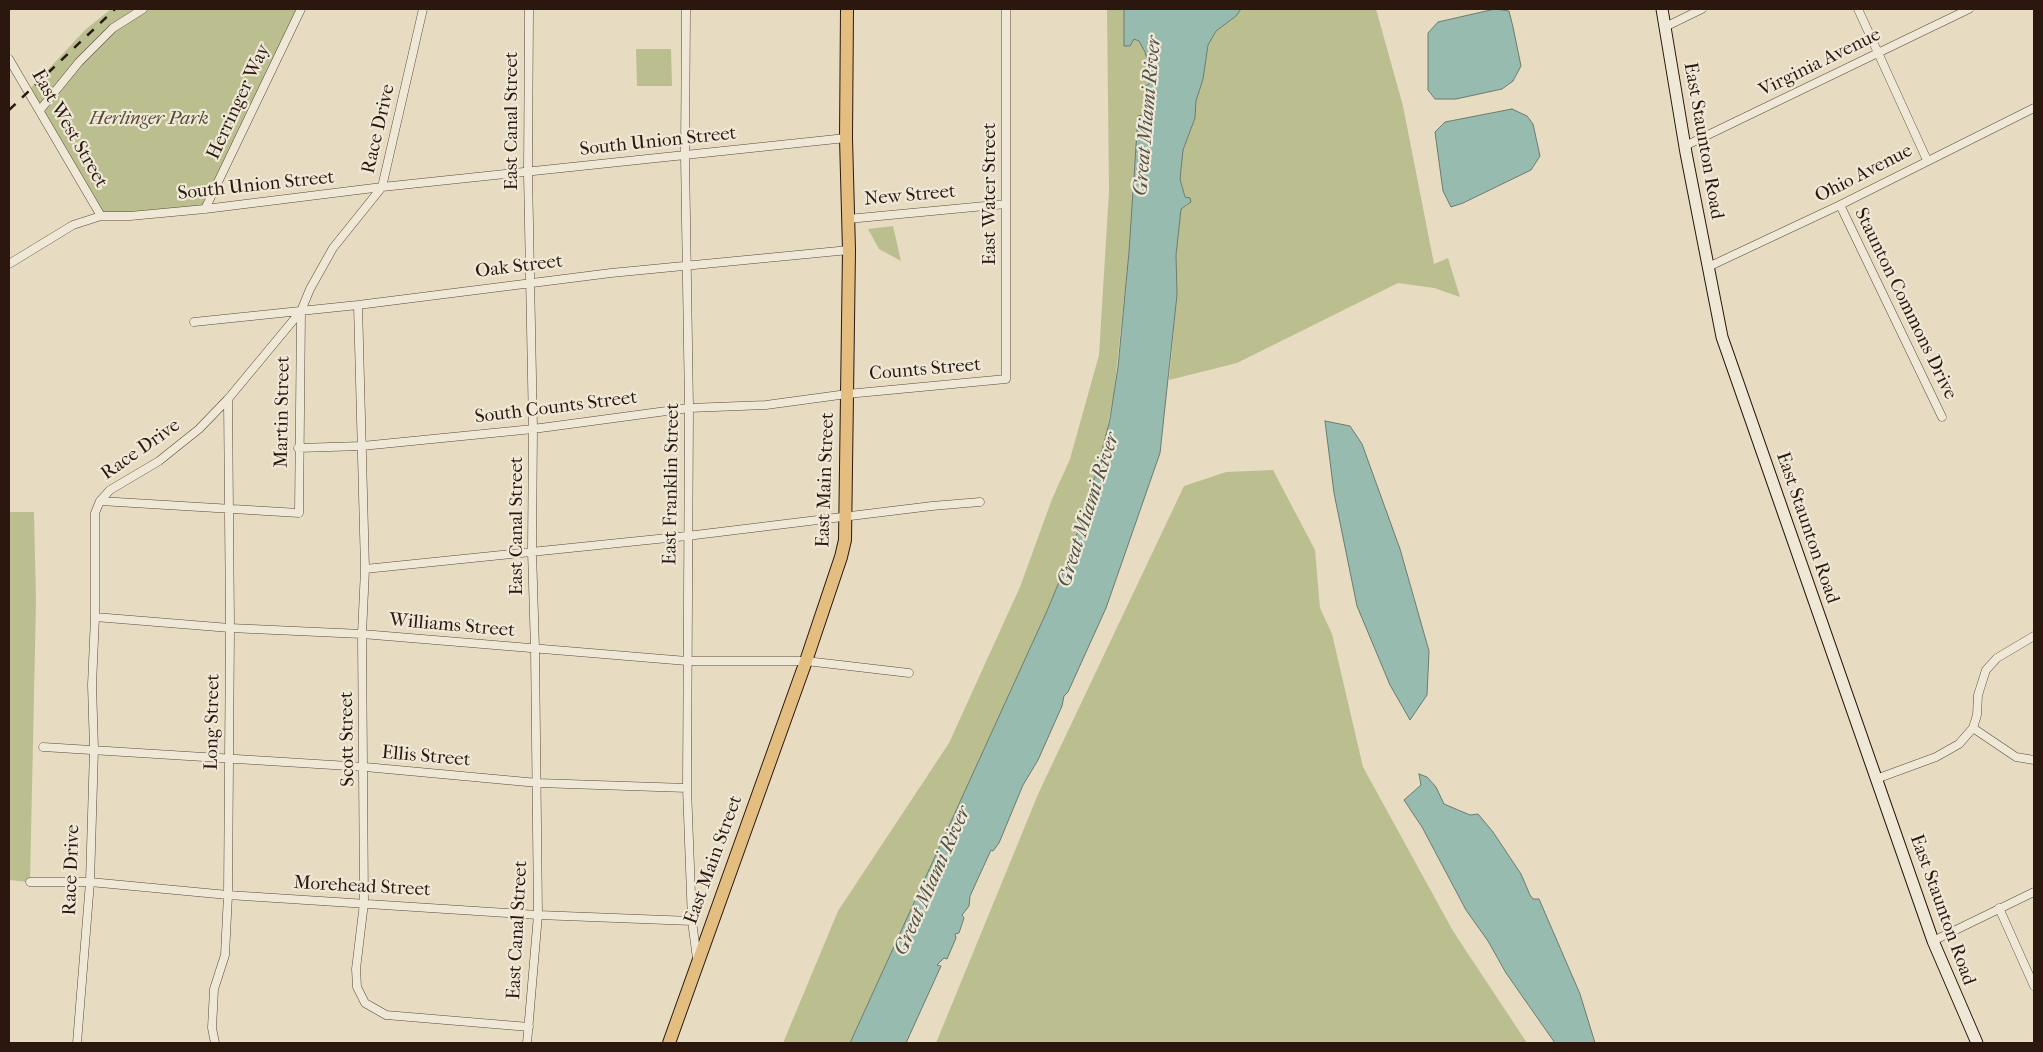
<!DOCTYPE html>
<style>
body{margin:0}
#map{position:relative;width:2043px;height:1052px;overflow:hidden;background:#e7dcc1;font-family:"IM FELL French Canon",serif}
canvas{display:block}
.frame{position:absolute;inset:0;border:10px solid #2b170e;pointer-events:none}
</style>
<div id="map">
<canvas width="2043" height="1052"></canvas>
<div class="frame"></div>
</div>
<script>
const g = document.querySelector('canvas').getContext('2d');
g.lineJoin = 'round';
function fillPath(path, color) { g.fillStyle = color; g.fill(path, 'evenodd'); }
const poly = rows => new Path2D(rows.map(r => 'M' + r).join(''));
function stroke(path, color, width, dash) { g.strokeStyle = color; g.lineWidth = width; g.lineCap = dash ? 'butt' : 'round'; g.setLineDash(dash || []); g.stroke(path); }
function write(font, color, halo, rows, align = 'center') {
  g.font = font + ' "IM FELL French Canon",serif'; g.lineWidth = 4.5; g.setLineDash([]); g.textBaseline = 'middle'; g.strokeStyle = halo; g.fillStyle = color; for (const [text, x, y, turn = 0] of rows) {
    g.save(); g.translate(x, y); g.rotate((+turn || 0) * Math.PI / 180); g.textAlign = isNaN(turn) ? turn : align; if (halo) g.strokeText(text, 0, 0); g.fillText(text, 0, 0); g.restore();
  }
}
const green = poly([
 [111,9,301,9,205,209,101,216,28,91,85,30],
 [1107,9,1124,9,1124,46,1134,39,1139,41,1145,52,1151,74,1149,84,1144,87,1149,92,1147,114,1138,117,1129,252,1114,393,1104,445,1089,499,1071,553,1047,611,850,1043,783,1043,838,911,949,743,1020,587,1052,499,1070,459,1099,355,1109,191],
 [1241,9,1376,9,1403,106,1434,264,1448,258,1460,297,1434,288,1398,283,1237,363,1169,380,1177,295,1176,255,1181,209,1188,205,1180,179,1183,150,1195,119,1196,101,1203,79,1208,45,1216,31,1236,16],
 [636,49,671,49,672,86,637,86],
 [893,226,901,261,879,249,868,229],
 [1273,470,1315,550,1320,608,1332,634,1363,767,1453,931,1527,1043,936,1043,1039,792,1184,486,1226,472],
 [9,512,34,512,36,601,30,882,9,880]
]);
const water = poly([
 [1124,9,1241,9,1236,16,1216,31,1208,45,1203,79,1196,101,1195,118,1183,150,1180,179,1185,197,1190,198,1191,202,1181,209,1176,255,1177,295,1160,453,1106,608,1068,692,1064,696,1062,706,1038,760,1023,785,999,843,993,851,991,850,970,896,969,906,962,915,964,918,959,933,955,934,956,938,947,959,944,958,937,965,941,966,906,1043,850,1043,1047,611,1071,553,1097,470,1110,419,1118,367,1129,252,1138,116,1147,114,1149,92,1144,87,1149,84,1151,74,1145,52,1139,41,1134,39,1130,46,1124,46,1124,9],
 [1495,9,1509,11,1513,27,1521,66,1513,81,1502,89,1456,99,1435,99,1428,90,1428,33,1438,22,1495,9],
 [1512,109,1527,116,1533,124,1540,156,1531,170,1463,203,1451,207,1443,191,1435,132,1445,122,1512,109],
 [1325,421,1350,426,1362,444,1400,549,1429,651,1427,695,1410,720,1390,685,1357,606,1334,493,1325,421],
 [1419,774,1427,777,1436,787,1444,804,1470,815,1478,814,1493,832,1521,874,1530,895,1533,899,1539,899,1580,994,1595,1043,1555,1043,1506,973,1488,941,1466,910,1422,827,1404,800,1421,785,1419,774]
]);
const minor = poly([
 [686,9,685,156,689,408,687,788,692,921,697,959],
 [1858,9,1927,160],
 [1665,27,1702,9],
 [9,59,101,216],
 [40,110,79,62,113,28,143,9],
 [1685,146,1969,9],
 [1840,205,1942,417],
 [205,209,301,9],
 [848,219,1006,204],
 [9,264,73,225,101,216,130,216,205,209,382,187,846,138],
 [1708,267,1840,205,2034,108],
 [358,305,365,569,362,634,364,903,356,969,357,987,365,1003,386,1015,529,1027],
 [194,322,358,305,611,273,849,250],
 [298,448,362,446,533,429,689,408,766,405,847,394,1006,379,1006,9],
 [100,501,299,513,301,311],
 [365,569,687,536,932,506,980,502],
 [95,617,230,628,362,634,687,661,806,661,909,673],
 [1973,728,2016,757,2034,760],
 [43,747,365,767,538,783,687,788],
 [1876,779,1936,757,1959,744,1973,728,1977,715,1978,695,1986,670,1997,658,2034,636],
 [30,882,90,882,228,895,538,915,692,921],
 [1999,908,2034,986],
 [1933,941,2034,892],
 [77,1043,90,882,94,749,92,685,95,617,95,513,100,501,110,490,159,461,199,429,228,399,301,311,310,289,333,248,382,187,423,9],
 [215,1043,212,1028,214,989,225,955,228,895,230,628,228,399],
 [527,1043,538,915,535,649,532,551,533,429,528,173,529,9]
]);
const secondary = poly([
 [1662,9,1686,153,1722,337,1933,941,1977,1043]
]);
const primary = poly([
 [669,1043,806,661,841,557,845,540,849,250,846,138,847,9]
]);
const rail = poly([
 [9,110,115,9]
]);
const streetNames = [
 ["Virginia Avenue",1820,63,-26],
 ["Herringer Way",239,102,-65],
 ["East Canal Street",512,121,-90],
 ["East West Street",69,129,60],
 ["Race Drive",379,129,-77],
 ["East Staunton Road",1703,141,80],
 ["South Union Street",658,142,-6],
 ["Ohio Avenue",1864,174,-27],
 ["South Union Street",256,186,-6],
 ["East Water Street",990,194,-90],
 ["New Street",910,196,-5],
 ["Oak Street",519,267,-7],
 ["Staunton Commons Drive",1905,304,64],
 ["Counts Street",925,370,-5],
 ["South Counts Street",556,408,-7],
 ["Martin Street",283,412,-89],
 ["Race Drive",141,450,-35],
 ["East Main Street",826,480,-88],
 ["East Franklin Street",672,484,-89],
 ["East Canal Street",517,526,-90],
 ["East Staunton Road",1807,528,71],
 ["Williams Street",452,626,5],
 ["Long Street",213,722,-89],
 ["Scott Street",348,739,-91],
 ["Ellis Street",426,757,5],
 ["East Main Street",714,860,-70],
 ["Race Drive",72,870,-88],
 ["Morehead Street",362,887,3],
 ["East Staunton Road",1942,910,70],
 ["East Canal Street",518,930,-87]
];
const parkNames = [
 ["Herlinger Park",149,119]
];
const waterNames = [
 ["Great Miami River",1148,116,-85],
 ["Great Miami River",1089,510,-72],
 ["Great Miami River",933,881,-66]
];
fillPath(green, '#bbbf8f');
fillPath(water, '#97bcaf');
stroke(water, '#6c7a6f', 1);
stroke(minor, '#5a483b', 9);
stroke(secondary, '#2b170e', 13);
stroke(primary, '#2b170e', 14);
stroke(minor, '#efe8d7', 8);
stroke(secondary, '#efe8d7', 11);
stroke(primary, '#e4be80', 12);
stroke(rail, '#2b170e', 2.5, [9, 9]);
write('19px', '#2b170e', '#efe8d7', streetNames);
write('italic 19px', '#564935', '#efe8d7', parkNames);
write('italic 20px', '#515146', '#efe8d7', waterNames);
</script>
